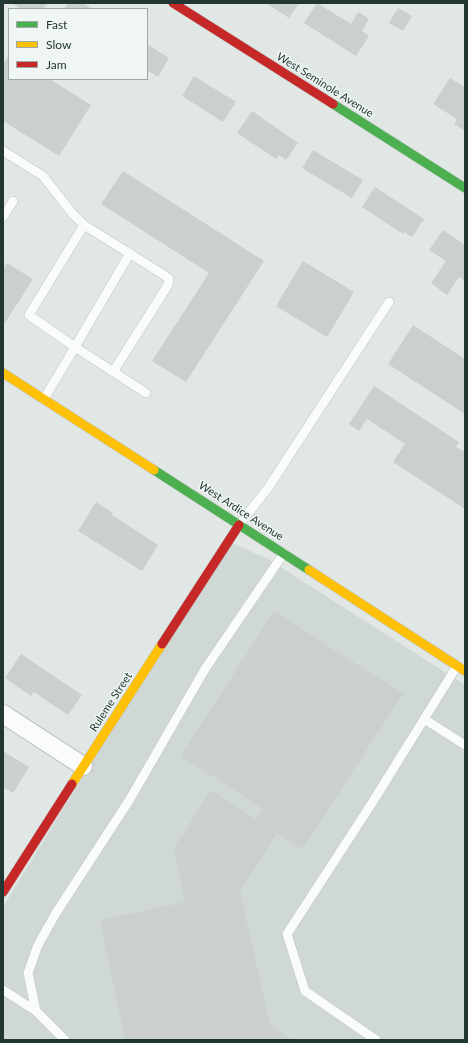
<!DOCTYPE html>
<style>
body{margin:0}
#map{position:relative;width:468px;height:1043px;overflow:hidden;background:#e1e7e5;font-family:Lato,sans-serif}
canvas{display:block}
.frame{position:absolute;inset:0;border:4px solid #223734;pointer-events:none}
.legend{position:absolute;left:8px;top:8px;width:140px;height:72px;box-sizing:border-box;background:#eff6f3;border:1px solid #9daaa7;margin:0;padding:5px 7px;list-style:none;font-size:12px;color:#223734}
.legend li{display:flex;align-items:center;gap:8px;height:20px}
.legend b{width:20px;border:1px solid #9daaa7}
</style>
<div id="map">
<canvas width="468" height="1043"></canvas>
<div class="frame"></div>
<ul class="legend">
<li><b style="height:5px;background:#4caf50"></b>Fast</li>
<li><b style="height:5px;background:#ffc107"></b>Slow</li>
<li><b style="height:5px;background:#c62828"></b>Jam</li>
</ul>
</div>
<script>
const g = document.querySelector('canvas').getContext('2d');
g.lineJoin = 'round';
function fillPath(path, color) { g.fillStyle = color; g.fill(path, 'evenodd'); }
const poly = rows => new Path2D(rows.map(r => 'M' + r).join(''));
function stroke(path, color, width, dash) { g.strokeStyle = color; g.lineWidth = width; g.lineCap = dash ? 'butt' : 'round'; g.setLineDash(dash || []); g.stroke(path); }
function write(font, color, halo, rows, align = 'center') {
  g.font = font + ' Lato,sans-serif'; g.lineWidth = 3; g.setLineDash([]); g.textBaseline = 'middle'; g.strokeStyle = halo; g.fillStyle = color; for (const [text, x, y, turn = 0] of rows) {
    g.save(); g.translate(x, y); g.rotate((+turn || 0) * Math.PI / 180); g.textAlign = isNaN(turn) ? turn : align; if (halo) g.strokeText(text, 0, 0); g.fillText(text, 0, 0); g.restore();
  }
}
const built = poly([
 [227,541,268,559,465,685,465,1040,3,1040,3,907]
]);
const building = poly([
 [14,3,47,3,43,9,21,9,13,4],
 [68,3,83,3,92,9,64,9],
 [266,3,299,3,289,18],
 [317,3,351,24,358,12,369,19,362,31,369,36,356,56,304,23],
 [398,8,412,16,403,31,389,23],
 [147,44,169,58,158,77,147,70],
 [9,55,9,79,50,79,91,105,59,156,3,121,3,65],
 [194,76,236,102,223,122,182,96],
 [450,78,465,87,465,131,454,124,457,119,433,104],
 [252,111,298,143,286,160,279,155,276,159,237,133],
 [313,150,363,180,352,198,302,168],
 [123,171,264,261,186,382,152,361,209,273,101,204],
 [375,187,424,219,412,237,404,232,403,234,362,207],
 [443,230,465,245,465,281,459,277,447,295,431,283,446,261,429,250],
 [303,261,354,292,327,337,276,306],
 [7,263,33,279,3,326,3,270],
 [413,325,465,359,465,414,388,364],
 [374,386,459,442,456,447,465,452,465,509,393,462,405,444,367,419,359,431,349,424],
 [96,502,113,513,112,515,158,545,142,571,78,531],
 [274,611,403,694,302,849,277,833,240,891,270,1025,292,1040,125,1040,100,920,185,902,174,848,211,790,256,820,263,809,181,756],
 [21,654,82,695,68,715,34,692,31,696,5,678],
 [3,751,29,767,13,793,3,787]
]);
const lane = poly([
 [3,151,43,176,72,213,84,225,29,315,75,347,44,399],
 [3,217,13,201],
 [84,225,164,275,169,279,168,285,113,372],
 [130,253,75,347,146,393],
 [239,525,268,488,389,302],
 [424,719,465,745],
 [3,990,36,1011,65,1040],
 [36,1011,28,973,38,945,56,913,130,799,205,669,284,553],
 [376,1040,305,991,287,934,372,803,457,666]
]);
const street = poly([
 [3,714,83,766]
]);
const fast = poly([
 [333,104,465,188],
 [154,470,309,570]
]);
const slow = poly([
 [3,373,154,470],
 [309,570,465,671],
 [72,784,162,644]
]);
const jam = poly([
 [173,3,333,104],
 [162,644,239,525],
 [3,892,72,784]
]);
const streetNames = [
 ["West Seminole Avenue",325,85,32],
 ["West Ardice Avenue",241,511,33],
 ["Ruleme Street",111,702,-57]
];
fillPath(built, '#cfd8d5');
fillPath(building, '#cbd0cf');
stroke(lane, '#bec4c2', 10);
stroke(street, '#bec4c2', 20);
stroke(fast, '#bec4c2', 10);
stroke(slow, '#bec4c2', 10);
stroke(jam, '#bec4c2', 10);
stroke(lane, '#fafbfb', 9);
stroke(street, '#fafbfb', 18);
stroke(fast, '#4caf50', 9);
stroke(slow, '#ffc107', 9);
stroke(jam, '#c62828', 9);
write('11px', '#223734', '#eff6f3', streetNames);
</script>
